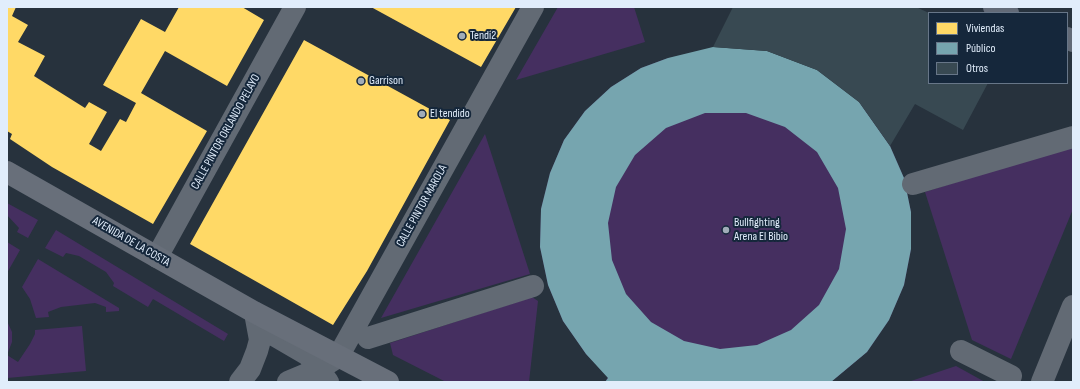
<!DOCTYPE html>
<meta charset="utf-8">
<style>
body{margin:0}
#map{position:relative;width:1080px;height:389px;overflow:hidden;background:#27323d;font-family:"Sofia Sans Condensed",sans-serif}
canvas{display:block}
.frame{position:absolute;inset:0;border:8px solid #e1edfb;pointer-events:none}
.legend{position:absolute;left:928px;top:12px;width:140px;height:72px;box-sizing:border-box;background:#15273b;border:1px solid #677688;margin:0;padding:5px 7px;list-style:none;font-size:12px;color:#e1edfb}
.legend li{display:flex;align-items:center;gap:8px;height:20px}
.legend b{width:20px;border:1px solid #677688}
</style>
<div id="map">
<canvas width="1080" height="389"></canvas>
<div class="frame"></div>
<ul class="legend">
<li><b style="height:11px;background:#ffd966"></b>Viviendas</li>
<li><b style="height:11px;background:#76a5af"></b>Público</li>
<li><b style="height:11px;background:#384952"></b>Otros</li>
</ul>
</div>
<script>
const g = document.querySelector('canvas').getContext('2d');
g.lineJoin = 'round';
function fillPath(path, color) { g.fillStyle = color; g.fill(path, 'evenodd'); }
const poly = rows => new Path2D(rows.map(r => 'M' + r).join(''));
function stroke(path, color, width, dash) { g.strokeStyle = color; g.lineWidth = width; g.lineCap = dash ? 'butt' : 'round'; g.setLineDash(dash || []); g.stroke(path); }
function write(font, color, halo, rows, align = 'center') {
  g.font = font + ' "Sofia Sans Condensed",sans-serif'; g.lineWidth = 4; g.setLineDash([]); g.textBaseline = 'middle'; g.strokeStyle = halo; g.fillStyle = color; for (const [text, x, y, turn = 0] of rows) {
    g.save(); g.translate(x, y); g.rotate((+turn || 0) * Math.PI / 180); g.textAlign = isNaN(turn) ? turn : align; if (halo) g.strokeText(text, 0, 0); g.fillText(text, 0, 0); g.restore();
  }
}
const green = poly([
 [558,7,634,7,645,42,516,80],
 [668,58,859,102,890,146,904,178,911,212,911,249,904,285,889,320,867,352,831,382,605,382,608,377,586,354,563,321,548,285,540,247,541,209,550,173,564,140,585,111,611,87,641,68],
 [485,134,530,274,381,318],
 [1073,145,1073,209,1011,359,972,340,925,192],
 [7,203,38,220,28,238,17,232,19,228,7,215],
 [56,230,228,334,224,341,153,299,148,307,113,286,114,283,106,272,79,256,66,253,63,257,45,248],
 [7,242,20,250,7,273],
 [38,259,119,308,119,311,106,312,106,307,95,303,61,307,48,312,49,317,36,318,30,299,22,287],
 [532,297,538,301,529,382,446,382,393,355,390,343],
 [7,321,12,332,12,342,7,355,18,362,30,344,35,334,35,330,82,326,86,371,7,378],
 [956,366,985,382,908,382]
]);
const homes = poly([
 [7,7,16,7,12,16,28,25,18,42,45,56,34,76,85,108,89,102,107,112,89,144,101,151,120,119,126,122,136,103,103,85,141,19,165,32,179,7,242,7,264,20,227,86,165,51,141,93,207,131,153,224,52,167,10,139,12,134,7,131],
 [371,7,516,7,481,67],
 [304,40,450,120,367,271,333,325,190,244]
]);
const public = poly([
 [713,47,767,51,817,70,859,102,890,146,904,178,911,212,911,249,904,285,889,320,867,352,831,382,605,382,608,378,586,354,563,321,548,285,540,247,541,209,550,173,564,140,585,111,611,87,641,68,668,58],
 [705,113,746,113,785,127,817,152,838,188,846,229,839,269,819,305,791,330,757,345,720,349,684,341,651,322,626,294,612,260,608,223,616,187,635,155,666,128]
]);
const building = poly([
 [733,7,916,7,929,13,929,83,988,83,963,130,915,104,890,146,859,102,817,70,767,51,713,47]
]);
const street = poly([
 [913,184,1073,137],
 [157,257,295,7],
 [255,313,272,334,308,355,328,382],
 [368,338,533,286],
 [961,351,1011,376],
 [240,382,250,369,257,351,260,340,255,313],
 [288,382,319,369,338,357,533,7],
 [1042,382,1073,306]
]);
const secondary = poly([
 [7,172,254,312,388,382]
]);
const primary = poly([
 [994,7,1008,13],
 [1067,38,1073,41]
]);
const markers = [
 [462,36,4,"#a0acb8"],
 [361,81,4,"#a0acb8"],
 [422,114,4,"#a0acb8"],
 [726,230,4,"#a0acb8"]
];
const poiNames = [
 ["Tendi2",470,36],
 ["Garrison",369,81],
 ["El tendido",430,114],
 ["Bullfighting",734,223],
 ["Arena El Bibio",734,237]
];
const streetNames = [
 ["CALLE PINTOR ORLANDO PELAYO",226,132,-61],
 ["CALLE PINTOR MAROLA",422,206,-61],
 ["AVENIDA DE LA COSTA",131,242,30]
];
fillPath(green, '#452f60');
fillPath(homes, '#ffd966');
fillPath(public, '#76a5af');
fillPath(building, '#384952');
stroke(street, '#626a74', 22);
stroke(secondary, '#686f7a', 22);
stroke(primary, '#626a77', 22);
for (const [x, y, r, color] of markers) { const dot = new Path2D(); dot.arc(x, y, r, 0, 2 * Math.PI); g.fillStyle = color; g.fill(dot); stroke(dot, '#15273b', 1.5); }
write('12px', '#e1edfb', '#15273b', poiNames, 'left');
write('12px', '#e1edfb', '#15273b', streetNames);
</script>
